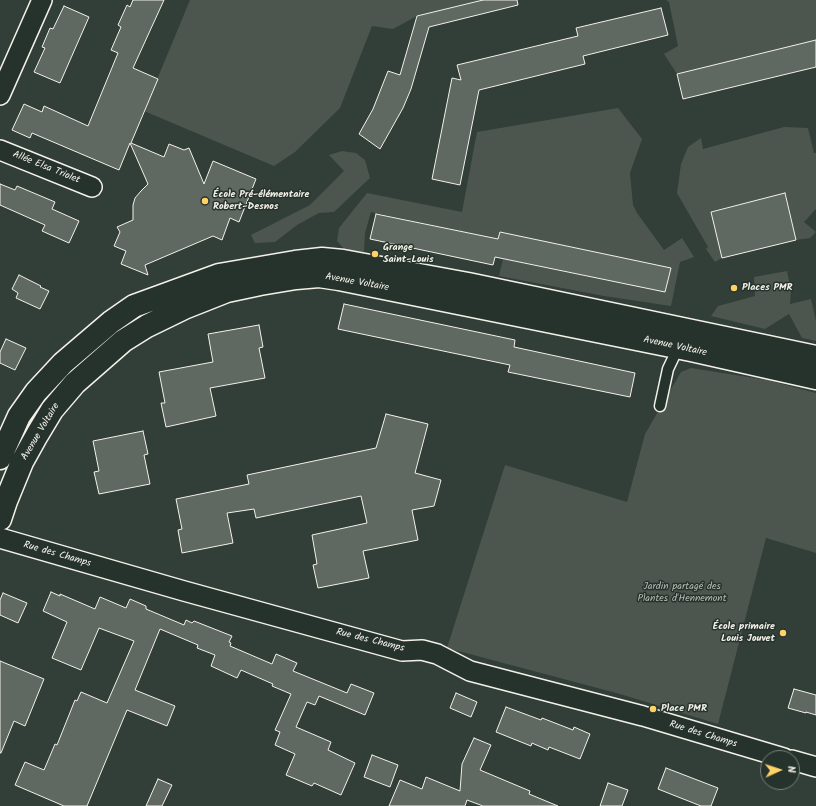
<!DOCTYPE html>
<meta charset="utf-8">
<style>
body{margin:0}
#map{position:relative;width:816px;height:806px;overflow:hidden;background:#323e38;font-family:Kalam,sans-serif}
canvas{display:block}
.north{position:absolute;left:760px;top:750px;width:40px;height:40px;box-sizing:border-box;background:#26332d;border:1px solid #787f78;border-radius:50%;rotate:87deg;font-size:11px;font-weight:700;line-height:16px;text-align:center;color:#f4f1e8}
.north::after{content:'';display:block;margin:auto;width:14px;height:18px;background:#ffd166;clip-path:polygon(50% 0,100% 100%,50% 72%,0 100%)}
</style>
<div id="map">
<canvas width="816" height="806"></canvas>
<div class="north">N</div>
</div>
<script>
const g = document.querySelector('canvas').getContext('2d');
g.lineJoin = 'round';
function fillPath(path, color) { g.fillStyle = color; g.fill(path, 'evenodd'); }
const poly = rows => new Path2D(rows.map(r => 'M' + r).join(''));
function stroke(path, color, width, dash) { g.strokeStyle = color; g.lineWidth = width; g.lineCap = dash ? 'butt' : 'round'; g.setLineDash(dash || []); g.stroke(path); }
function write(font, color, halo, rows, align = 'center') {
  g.font = font + ' Kalam,sans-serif'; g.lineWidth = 3; g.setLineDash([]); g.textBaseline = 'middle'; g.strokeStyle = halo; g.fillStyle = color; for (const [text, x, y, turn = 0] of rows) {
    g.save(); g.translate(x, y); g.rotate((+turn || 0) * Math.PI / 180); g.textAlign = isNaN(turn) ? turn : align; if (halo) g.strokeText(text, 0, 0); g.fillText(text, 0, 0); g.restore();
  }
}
const green = poly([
 [190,0,483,0,417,16,393,29,372,26,340,108,295,152,274,166,144,111],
 [666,0,816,0,816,40,677,74,664,54,678,46,669,2],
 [618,108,642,139,630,173,633,205,637,213,664,250,682,238,694,257,680,262,671,306,604,296,499,276,503,259,665,292,671,268,500,232,498,239,371,212,365,233,364,252,346,251,337,241,339,228,367,193,462,212,477,132],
 [784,127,808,128,814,153,816,153,816,209,804,222,816,232,810,238,796,240,785,194,711,211,722,258,715,262,706,249,708,247,677,193,681,164,688,147,701,138,703,149],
 [342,151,356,153,365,160,370,178,334,212,319,213,297,225,275,242,255,243,251,235,310,205,344,171,329,155],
 [787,271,791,290,790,304,811,299,816,321,816,341,802,338,789,314,765,329,711,316,718,306,755,296,754,277],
 [691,368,767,380,816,393,816,553,766,538,718,724,620,694,447,648,505,465,627,502,645,434,681,372]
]);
const building = poly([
 [133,0,164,0,133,68,158,79,131,143,164,157,169,144,184,150,189,148,204,184,213,161,256,179,239,222,230,218,222,240,213,236,145,265,148,275,121,264,126,251,114,246,120,232,117,227,133,220,133,205,135,198,141,191,148,184,130,143,119,170,32,133,30,138,12,130,24,104,42,112,44,106,88,126,118,53,111,50,121,27,118,25,127,5,130,7,133,0],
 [483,0,517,0,518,5,429,27,411,89,403,108,380,149,359,134,373,109,388,71,400,75,417,16,483,0],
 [64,6,89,17,60,83,34,72,45,48,42,47,50,28,53,29,64,6],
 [661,8,668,35,583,56,585,64,479,90,460,185,432,179,452,78,461,80,457,65,578,36,576,28,661,8],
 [816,40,816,67,683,99,677,74,816,40],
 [0,184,15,190,17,186,55,202,52,209,79,221,69,243,42,231,45,225,0,205,0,184],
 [785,193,796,240,722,258,711,212,785,193],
 [376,214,498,239,500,232,671,268,665,292,495,257,493,265,370,239,376,214],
 [19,275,41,286,40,287,49,291,40,309,16,298,18,293,12,289,19,275],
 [344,304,515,340,514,347,635,373,630,397,508,372,510,365,338,329,344,304],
 [259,325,263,347,259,348,265,378,210,388,216,416,166,427,161,403,165,403,159,372,213,362,208,334,259,325],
 [6,339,26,348,15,370,0,363,0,352,6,339],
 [386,414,428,424,415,473,441,480,434,506,412,510,418,540,363,551,369,578,318,588,313,565,317,564,312,535,367,523,361,496,256,518,254,509,227,513,233,543,182,553,178,530,182,529,176,499,249,484,247,475,376,448,386,414],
 [143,431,148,454,144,455,150,484,99,494,94,472,99,471,93,441,143,431],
 [51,592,60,596,60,594,95,609,100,597,126,608,130,599,146,606,146,609,184,625,186,620,192,623,194,621,232,636,229,642,231,643,230,646,272,664,276,654,297,663,293,671,347,693,351,684,374,693,365,715,319,696,315,705,307,702,296,727,331,742,328,750,355,763,341,795,314,783,312,786,286,775,295,754,275,745,280,732,275,730,291,694,272,686,273,684,241,670,237,678,211,666,215,655,197,648,198,645,160,629,135,690,175,706,167,726,127,710,87,806,64,806,15,785,25,762,44,770,55,744,57,745,75,700,77,701,81,692,107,703,134,641,99,628,81,670,52,658,67,622,43,611,51,592],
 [3,593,27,603,18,623,0,615,0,600,3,593],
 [0,661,44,679,25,726,14,721,1,753,0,753,0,661],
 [794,689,816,695,816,715,806,712,806,713,788,708,794,689],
 [456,693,477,702,471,717,450,708,456,693],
 [506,707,541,720,542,718,573,730,574,727,590,734,580,759,549,747,548,750,532,743,531,746,496,732,506,707],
 [474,738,491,745,480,770,530,791,529,794,558,806,483,806,467,800,465,806,389,806,400,780,422,789,426,777,460,791,462,764,474,738],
 [372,755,398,765,390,787,364,777,372,755],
 [666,768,718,788,711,806,701,806,658,789,666,768],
 [158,779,172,785,162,806,146,806,158,779],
 [608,783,628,790,622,806,600,806,608,783]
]);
const service = poly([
 [660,406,668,369,678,348]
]);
const minor = poly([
 [0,95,42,0],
 [0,150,92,187],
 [0,538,184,591,402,651,422,650,437,654,470,671,643,716,784,758],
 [792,760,816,767]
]);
const tertiary = poly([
 [0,458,19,416,36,392,63,363,111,322,134,306,219,275,295,262,322,259,343,261,468,284,816,357],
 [0,519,6,501,22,462,37,435,52,410,75,383,123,341,147,326,184,308,227,291,260,284,296,278,319,276,339,279,691,350,816,378]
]);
const markers = [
 [205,201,4,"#ffd166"],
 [375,254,4,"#ffd166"],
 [734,288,4,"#ffd166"],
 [783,633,4,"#ffd166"],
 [653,709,4,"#ffd166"]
];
const streetNames = [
 ["Allée Elsa Triolet",46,168,22],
 ["Avenue Voltaire",357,283,10],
 ["Avenue Voltaire",675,347,12],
 ["Avenue Voltaire",41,432,-59],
 ["Rue des Champs",57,555,16],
 ["Rue des Champs",370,641,14],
 ["Rue des Champs",703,735,17]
];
const poiNames = [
 ["École Pré-élémentaire",213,195],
 ["Robert-Desnos",213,207],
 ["Grange",383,248],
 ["Saint-Louis",383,260],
 ["Places PMR",742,288],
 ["École primaire",775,627,"right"],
 ["Louis Jouvet",775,639,"right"],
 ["Place PMR",661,709]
];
const parkNames = [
 ["Jardin partagé des",682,587],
 ["Plantes d'Hennemont",682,599]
];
fillPath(green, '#4c564f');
fillPath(building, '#5f6861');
stroke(building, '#f4f1e8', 1);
stroke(service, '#f4f1e8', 13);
stroke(minor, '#f4f1e8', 22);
stroke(tertiary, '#f4f1e8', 25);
stroke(service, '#26332d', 10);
stroke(minor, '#26332d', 19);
stroke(tertiary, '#26332d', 22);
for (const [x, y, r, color] of markers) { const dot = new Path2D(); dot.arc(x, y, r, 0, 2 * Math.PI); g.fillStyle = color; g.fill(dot); stroke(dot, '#26332d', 1.5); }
write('10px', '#f4f1e8', '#26332d', streetNames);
write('bold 10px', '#f4f1e8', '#26332d', poiNames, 'left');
write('10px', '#b9bbb2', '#26332d', parkNames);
</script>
